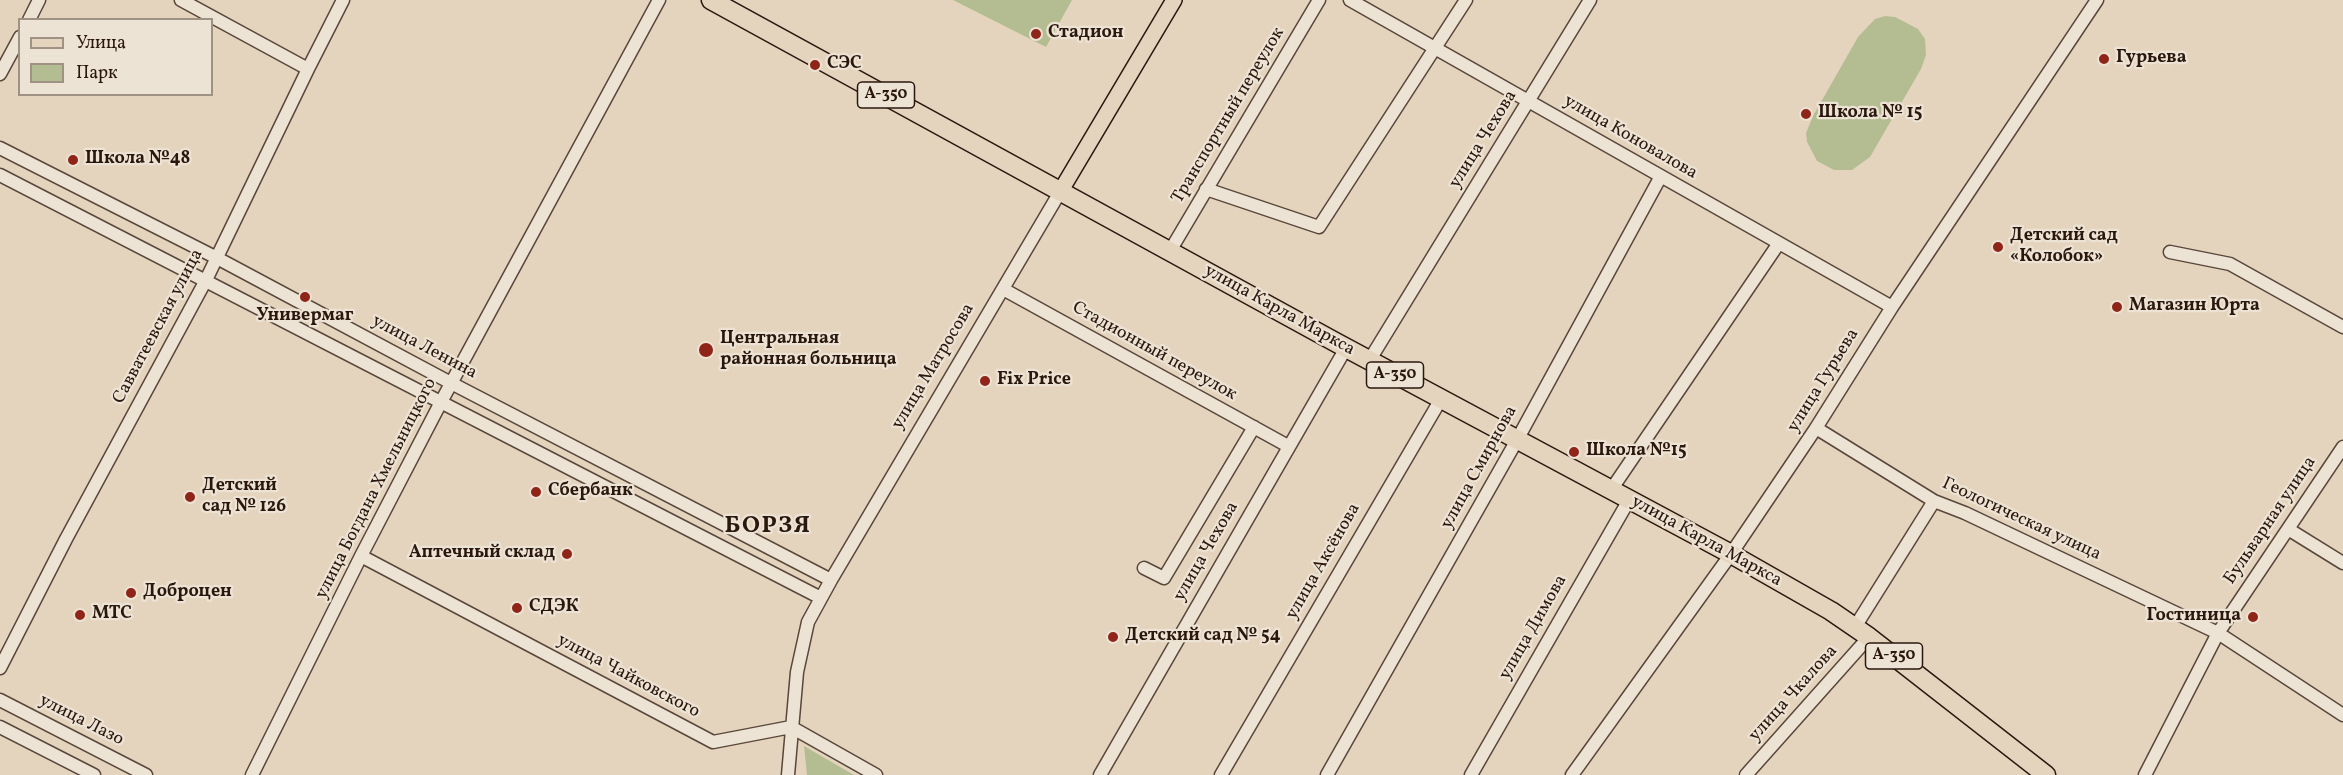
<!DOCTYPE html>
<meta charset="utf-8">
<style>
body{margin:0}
#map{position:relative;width:2343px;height:775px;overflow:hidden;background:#e4d4bd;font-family:Vollkorn,serif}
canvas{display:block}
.legend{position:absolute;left:18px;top:18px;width:195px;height:78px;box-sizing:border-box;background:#ede3d4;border:2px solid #9f9285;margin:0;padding:8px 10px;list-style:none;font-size:18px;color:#2a180e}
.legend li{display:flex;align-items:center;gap:12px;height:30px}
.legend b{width:30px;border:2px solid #9f9285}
</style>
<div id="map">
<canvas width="2343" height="775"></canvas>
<ul class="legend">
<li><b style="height:8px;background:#e4d4bd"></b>Улица</li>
<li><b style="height:16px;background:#b4bd91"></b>Парк</li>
</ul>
</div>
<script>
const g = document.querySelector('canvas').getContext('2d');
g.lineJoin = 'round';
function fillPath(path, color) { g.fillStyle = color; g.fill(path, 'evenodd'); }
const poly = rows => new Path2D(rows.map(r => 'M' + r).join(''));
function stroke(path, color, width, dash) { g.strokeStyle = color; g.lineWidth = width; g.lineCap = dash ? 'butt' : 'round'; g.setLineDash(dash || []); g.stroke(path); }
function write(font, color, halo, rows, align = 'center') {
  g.font = font + ' Vollkorn,serif'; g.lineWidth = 4.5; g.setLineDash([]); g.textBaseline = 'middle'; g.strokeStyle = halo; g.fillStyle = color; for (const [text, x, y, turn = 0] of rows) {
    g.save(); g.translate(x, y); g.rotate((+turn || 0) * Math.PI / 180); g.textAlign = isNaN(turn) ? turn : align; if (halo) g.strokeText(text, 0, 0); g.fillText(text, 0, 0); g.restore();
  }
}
const green = poly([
 [953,0,1072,0,1046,47],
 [1885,16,1895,17,1918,29,1925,39,1926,55,1921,69,1870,157,1852,170,1834,170,1817,161,1807,142,1806,133,1813,116,1858,37,1875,19],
 [804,746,854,775,807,775]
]);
const minor = poly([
 [181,0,308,69],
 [1350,0,1892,307],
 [29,20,39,0],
 [0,74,20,37],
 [0,148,217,258,451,383,831,580],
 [0,175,821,598],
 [1206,189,1319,227,1466,0],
 [1170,251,1319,0],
 [2170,252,2230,264,2343,327],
 [1003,289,1288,446],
 [1369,361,1590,0],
 [1816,428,1934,501,1965,513,2218,633,2343,715],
 [1611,490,1779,243],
 [2288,529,2343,563],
 [361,556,713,742,791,727,876,775],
 [1144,568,1164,578,1254,427],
 [1855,627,1934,501],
 [0,668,66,539,206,280,308,69,343,0],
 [0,700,146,775],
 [0,727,94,775],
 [252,775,361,556,441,402,659,0],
 [788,775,797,672,808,622,831,580,1060,192],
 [1100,775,1346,348],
 [1221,775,1441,399],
 [1327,775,1517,440,1661,176],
 [1471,775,1629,500],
 [1572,775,1731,554,1816,428,1892,307,2097,0],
 [1746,775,1869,637],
 [2145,775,2218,633,2343,447]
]);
const major = poly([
 [1060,192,1174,0]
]);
const highway = poly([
 [711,0,1337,343,1731,554,1831,611,1869,637,2046,775]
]);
const markers = [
 [1036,34,6,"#8f2418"],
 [2104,59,6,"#8f2418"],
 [815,65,6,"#8f2418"],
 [1806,114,6,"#8f2418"],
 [73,160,6,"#8f2418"],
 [1998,247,6,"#8f2418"],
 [305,297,6,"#8f2418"],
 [2117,307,6,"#8f2418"],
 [706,350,8,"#8f2418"],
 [985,381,6,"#8f2418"],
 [1574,452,6,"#8f2418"],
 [536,492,6,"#8f2418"],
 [190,497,6,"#8f2418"],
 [567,554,6,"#8f2418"],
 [131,593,6,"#8f2418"],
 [517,608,6,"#8f2418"],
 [80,615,6,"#8f2418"],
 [2253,617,6,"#8f2418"],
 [1113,637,6,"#8f2418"]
];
const shields = [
 [886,95,57],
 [1395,375,57],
 [1894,656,57]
];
const shieldNames = [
 ["А-350",886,95],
 ["А-350",1395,375],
 ["А-350",1894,656]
];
const poiNames = [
 ["Стадион",1048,34],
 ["Гурьева",2116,59],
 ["СЭС",827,65],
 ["Школа № 15",1818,114],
 ["Школа №48",85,160],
 ["Детский сад",2010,237],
 ["«Колобок»",2010,258],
 ["Магазин Юрта",2129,307],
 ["Универмаг",305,317,"center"],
 ["Центральная",720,340],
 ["районная больница",720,361],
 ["Fix Price",997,381],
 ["Школа №15",1586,452],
 ["Детский",202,487],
 ["сад № 126",202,508],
 ["Сбербанк",548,492],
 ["Аптечный склад",555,554,"right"],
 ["Доброцен",143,593],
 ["СДЭК",529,608],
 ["МТС",92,615],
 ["Гостиница",2241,617,"right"],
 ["Детский сад № 54",1125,637]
];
const streetNames = [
 ["Транспортный переулок",1229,116,-59],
 ["улица Коновалова",1630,138,30],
 ["улица Чехова",1484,140,-58],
 ["улица Карла Маркса",1279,311,29],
 ["Савватеевская улица",159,327,-62],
 ["улица Ленина",424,348,28],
 ["Стадионный переулок",1154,352,29],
 ["улица Матросова",934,367,-59],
 ["улица Гурьева",1824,381,-58],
 ["улица Смирнова",1480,468,-61],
 ["улица Богдана Хмельницкого",377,489,-63],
 ["Геологическая улица",2021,520,25],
 ["Бульварная улица",2271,521,-56],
 ["улица Карла Маркса",1706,542,29],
 ["улица Чехова",1207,552,-60],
 ["улица Аксёнова",1324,562,-60],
 ["улица Димова",1534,628,-60],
 ["улица Чайковского",628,677,28],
 ["улица Чкалова",1794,694,-48],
 ["улица Лазо",81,721,27]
];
const districtNames = [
 ["БОРЗЯ",768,528]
];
fillPath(green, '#b4bd91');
stroke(minor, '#58473a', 15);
stroke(major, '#2a180e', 18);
stroke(highway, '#2a180e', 21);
stroke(minor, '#ede3d4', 12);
stroke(major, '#e4d4bd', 15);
stroke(highway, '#e4d4bd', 18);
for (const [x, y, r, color] of markers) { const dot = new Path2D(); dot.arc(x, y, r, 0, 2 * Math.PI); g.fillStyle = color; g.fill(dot); stroke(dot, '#ede3d4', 2); }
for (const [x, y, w] of shields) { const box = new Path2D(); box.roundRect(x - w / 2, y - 13, w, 26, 4.5); g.fillStyle = '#ede3d4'; g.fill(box); stroke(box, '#2a180e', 1.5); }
write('bold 16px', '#2a180e', null, shieldNames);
write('bold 18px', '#2a180e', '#ede3d4', poiNames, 'left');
write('18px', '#2a180e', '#ede3d4', streetNames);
g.letterSpacing = '1.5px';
write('bold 24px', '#2a180e', '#ede3d4', districtNames);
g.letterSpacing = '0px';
</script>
